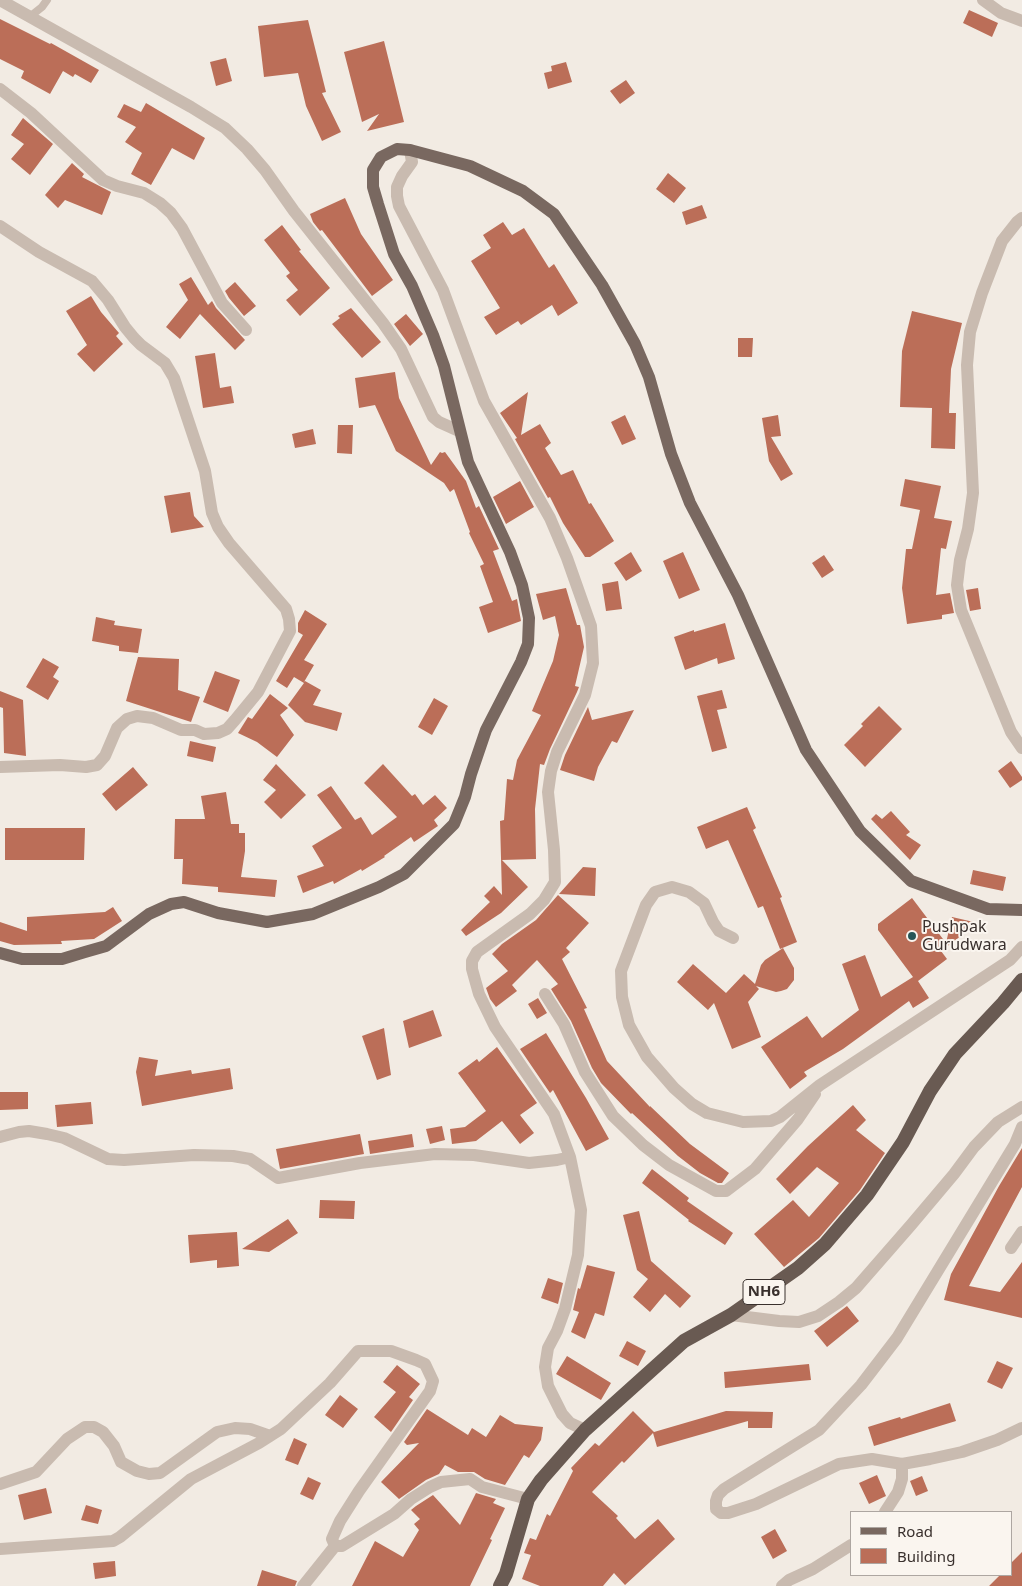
<!DOCTYPE html>
<style>
body{margin:0}
#map{position:relative;width:1022px;height:1586px;overflow:hidden;background:#f2ebe3;font-family:"Noto Sans",sans-serif}
canvas{display:block}
.legend{position:absolute;left:850px;top:1511px;width:162px;height:65px;box-sizing:border-box;background:#faf5ef;border:1px solid #ada6a1;margin:0;padding:6px 9px;list-style:none;font-size:15px;color:#39302d}
.legend li{display:flex;align-items:center;gap:10px;height:25px}
.legend b{width:25px;border:1px solid #ada6a1}
</style>
<div id="map">
<canvas width="1022" height="1586"></canvas>
<ul class="legend">
<li><b style="height:6px;background:#796860"></b>Road</li>
<li><b style="height:14px;background:#bb6e58"></b>Building</li>
</ul>
</div>
<script>
const g = document.querySelector('canvas').getContext('2d');
g.lineJoin = 'round';
function fillPath(path, color) { g.fillStyle = color; g.fill(path, 'evenodd'); }
const poly = rows => new Path2D(rows.map(r => 'M' + r).join(''));
function stroke(path, color, width, dash) { g.strokeStyle = color; g.lineWidth = width; g.lineCap = dash ? 'butt' : 'round'; g.setLineDash(dash || []); g.stroke(path); }
function write(font, color, halo, rows, align = 'center') {
  g.font = font + ' "Noto Sans",sans-serif'; g.lineWidth = 4; g.setLineDash([]); g.textBaseline = 'middle'; g.strokeStyle = halo; g.fillStyle = color; for (const [text, x, y, turn = 0] of rows) {
    g.save(); g.translate(x, y); g.rotate((+turn || 0) * Math.PI / 180); g.textAlign = isNaN(turn) ? turn : align; if (halo) g.strokeText(text, 0, 0); g.fillText(text, 0, 0); g.restore();
  }
}
const building = poly([
 [969,10,998,23,992,37,963,23],
 [0,19,50,44,51,43,99,70,91,83,75,74,73,77,63,71,50,94,21,78,24,71,0,59],
 [308,20,326,92,322,93,341,132,322,141,306,106,298,73,264,77,258,26],
 [384,41,404,122,367,131,379,114,362,122,344,52],
 [226,58,232,81,216,86,210,62],
 [566,62,572,82,548,89,544,73,552,71,551,66],
 [626,80,635,93,620,104,610,91],
 [146,103,205,138,194,160,172,148,151,185,131,174,142,153,125,142,136,127,117,117,124,104,141,112],
 [23,118,53,144,30,175,11,159,24,144,11,135],
 [72,163,84,174,82,177,111,192,102,215,65,200,58,208,45,195],
 [668,173,686,188,674,203,656,189],
 [345,198,361,234,393,280,372,296,322,230,320,231,313,222,310,214],
 [702,205,707,218,686,225,682,212],
 [503,222,512,235,524,228,549,268,554,264,578,303,558,316,552,305,521,325,518,321,496,335,484,317,500,308,471,261,491,248,483,235],
 [282,225,301,250,299,251,330,288,300,316,286,300,298,290,286,276,290,273,264,240],
 [191,277,208,305,212,301,216,308,245,340,235,350,200,314,180,339,166,327,188,300,179,284],
 [235,282,256,306,244,316,229,298,225,291],
 [91,296,101,312,119,333,116,336,123,344,94,372,77,354,87,345,66,311],
 [351,308,381,342,362,358,332,324,340,318,338,316],
 [912,311,962,323,951,369,949,413,956,413,955,449,931,448,932,408,900,407,902,351],
 [406,314,423,334,410,346,394,324],
 [738,338,753,338,752,357,738,357],
 [215,353,220,388,231,386,234,403,203,408,195,356],
 [395,372,399,398,431,465,440,452,442,453,445,452,466,481,476,508,479,506,499,549,493,551,512,601,517,599,521,621,488,633,479,607,493,602,480,566,484,564,469,533,470,532,454,489,450,492,444,483,396,451,375,405,359,408,355,378],
 [528,392,521,435,540,424,551,443,545,448,561,475,573,470,589,504,591,503,614,541,590,557,585,557,563,523,550,497,548,498,515,439,517,438,500,413],
 [625,415,636,439,622,445,611,422],
 [778,415,781,436,771,437,793,474,781,481,769,461,762,418],
 [338,425,353,425,352,454,337,453],
 [313,429,316,444,295,448,292,434],
 [905,479,941,486,934,518,952,521,946,549,941,548,936,595,950,593,954,613,942,615,942,619,907,624,902,588,906,549,912,549,920,510,900,506],
 [520,481,534,507,506,524,493,497],
 [190,492,194,516,204,527,171,533,164,496],
 [631,552,642,571,626,581,614,563],
 [683,552,700,590,679,599,663,561],
 [824,555,834,570,822,578,812,563],
 [618,581,622,609,606,611,602,584],
 [566,588,577,625,580,625,584,647,575,686,579,687,577,692,550,749,544,765,540,764,535,809,536,859,502,860,528,887,501,913,466,936,461,930,490,902,484,896,494,886,502,895,500,821,504,820,507,779,513,780,517,760,541,715,532,711,553,661,559,635,555,616,543,620,536,594],
 [978,588,981,609,970,611,966,590],
 [305,610,327,624,304,660,314,665,304,682,305,681,321,690,313,705,342,713,337,731,305,722,288,705,304,683,294,677,287,688,276,681,303,635,298,632,298,623],
 [96,617,115,621,114,625,142,629,138,653,119,651,119,646,92,641],
 [725,623,735,659,718,664,717,658,685,670,674,637,694,630,694,632],
 [138,657,179,659,178,690,200,697,191,722,126,701],
 [43,658,59,667,53,677,59,681,48,700,26,687],
 [215,671,240,680,228,712,203,702],
 [722,690,727,708,717,710,727,748,712,752,697,696],
 [0,691,23,700,26,756,4,753,3,708,0,707],
 [270,694,288,708,280,715,294,735,277,757,257,742,238,733,248,717,252,719],
 [434,698,448,706,432,735,418,727],
 [879,706,902,729,865,767,844,745,863,726,861,724],
 [588,707,592,720,634,710,617,743,612,741,598,767,594,781,560,770,565,755],
 [190,741,216,747,213,762,187,756],
 [1011,761,1022,777,1022,780,1010,788,998,771],
 [276,764,306,795,281,819,264,802,276,790,263,780],
 [383,764,412,796,415,794,423,805,435,795,447,808,434,820,438,826,414,842,411,837,384,856,385,857,362,871,361,869,334,884,333,881,303,893,297,876,324,866,312,846,342,828,317,795,331,786,355,820,361,817,372,835,397,817,364,783],
 [133,767,148,785,116,811,102,794],
 [226,792,231,824,239,824,239,833,245,833,245,851,241,877,277,880,275,897,218,892,218,887,182,884,183,859,174,859,175,819,205,819,201,796],
 [747,807,756,828,753,830,782,897,780,898,797,942,780,949,763,906,758,908,728,840,706,849,697,827],
 [891,811,910,832,906,835,921,845,910,860,871,819,876,814,882,819],
 [5,828,85,828,84,860,5,860],
 [583,867,596,868,595,896,559,894],
 [973,870,1006,877,1003,891,970,884],
 [558,895,589,923,566,948,570,952,562,959,587,1008,584,1009,607,1061,650,1107,650,1106,690,1144,729,1173,722,1183,718,1183,700,1173,678,1156,632,1113,631,1114,601,1083,592,1068,571,1021,551,989,558,984,537,960,512,985,517,991,496,1007,490,999,486,988,508,971,492,954,502,944,536,920],
 [912,898,946,943,952,917,978,923,941,951,947,959,918,981,929,998,913,1008,909,1001,843,1049,804,1072,807,1076,790,1089,761,1047,807,1016,822,1038,859,1010,842,964,865,955,881,997,913,977,878,930,878,924],
 [113,907,122,921,94,939,61,941,62,944,14,945,0,941,0,922,27,931,27,917,105,912],
 [783,948,794,968,794,980,787,989,781,991,776,992,756,986,759,989,748,1002,761,1037,732,1049,714,1003,708,1010,677,982,693,964,726,993,744,974,755,984,761,965,765,960],
 [538,998,547,1013,537,1019,528,1004],
 [433,1010,442,1036,409,1048,403,1021],
 [384,1028,391,1075,377,1080,362,1036],
 [546,1033,586,1098,609,1139,586,1151,553,1090,550,1093,520,1049],
 [497,1047,537,1103,520,1115,534,1133,520,1144,502,1121,476,1141,452,1144,450,1129,465,1127,486,1111,458,1073,477,1059,479,1062],
 [139,1057,158,1060,155,1076,191,1070,192,1074,230,1068,233,1089,142,1106,136,1072],
 [0,1092,28,1092,28,1109,0,1110],
 [91,1102,93,1124,57,1127,55,1105],
 [853,1105,866,1120,856,1130,885,1153,860,1190,819,1238,784,1267,754,1234,793,1200,809,1217,839,1183,817,1167,790,1194,776,1179,808,1146],
 [442,1126,445,1140,430,1144,426,1129],
 [360,1134,364,1154,280,1169,276,1149],
 [412,1134,414,1147,370,1154,368,1141],
 [1022,1148,1022,1187,969,1286,1000,1292,1022,1262,1022,1318,944,1300,951,1274,999,1186],
 [652,1169,689,1198,687,1201,733,1233,725,1245,688,1221,689,1220,642,1183],
 [320,1200,355,1201,354,1219,319,1218],
 [639,1211,651,1261,691,1296,680,1308,665,1294,650,1312,633,1297,648,1279,637,1270,623,1215],
 [288,1219,298,1233,269,1252,242,1249],
 [237,1232,239,1266,217,1268,217,1260,190,1263,188,1235],
 [587,1265,615,1272,604,1316,595,1313,585,1339,571,1332,579,1312,573,1310,578,1288,580,1289],
 [548,1278,563,1283,558,1304,541,1298],
 [847,1306,859,1321,827,1347,814,1331],
 [627,1341,646,1351,638,1366,619,1356],
 [567,1356,611,1383,601,1400,556,1374],
 [997,1361,1013,1368,1002,1389,987,1382],
 [809,1364,811,1380,725,1388,724,1372],
 [397,1365,420,1384,409,1397,413,1400,391,1432,374,1417,396,1392,383,1382],
 [340,1395,358,1409,343,1428,325,1415],
 [950,1403,956,1421,874,1446,868,1427,900,1417,901,1419],
 [427,1409,468,1435,472,1428,486,1437,500,1415,515,1424,543,1427,541,1440,529,1458,524,1455,505,1485,485,1479,474,1472,458,1472,445,1465,439,1474,426,1480,399,1499,381,1482,419,1443,407,1445,404,1442],
 [633,1411,654,1432,726,1411,773,1412,772,1428,748,1428,748,1421,657,1447,653,1433,624,1463,622,1461,592,1492,618,1516,616,1518,635,1539,658,1519,675,1539,625,1585,614,1573,603,1586,540,1586,522,1579,531,1555,524,1553,530,1538,536,1540,547,1514,550,1516,573,1471,571,1468,595,1443,599,1446],
 [294,1438,307,1444,298,1465,285,1460],
 [877,1475,886,1496,869,1504,859,1483],
 [922,1476,928,1491,916,1496,910,1481],
 [308,1477,321,1483,313,1500,300,1494],
 [46,1488,52,1513,24,1520,18,1495],
 [476,1493,496,1499,493,1503,505,1508,490,1539,492,1540,470,1586,352,1586,375,1541,403,1557,419,1530,414,1524,420,1519,411,1510,416,1506,433,1495,460,1525],
 [86,1505,102,1510,98,1524,81,1520],
 [775,1529,787,1551,773,1559,761,1537],
 [1022,1552,1022,1586,989,1586,1000,1575,1011,1575,1011,1563],
 [115,1561,116,1576,95,1579,93,1563],
 [262,1570,297,1581,295,1586,257,1586]
]);
const service = poly([
 [27,15,32,15,42,7,47,0]
]);
const minor = poly([
 [0,0,191,107,225,128,247,149,265,170,294,211,383,323,401,349,433,417,439,422,459,431],
 [983,0,1001,13,1022,21],
 [0,89,31,113,103,180,117,186,144,193,160,203,171,213,182,228,222,303,246,330],
 [410,150,412,162,402,176,397,187,397,196,399,206,443,290,484,401,550,518,567,558,591,626,593,663,585,695,557,752,551,771,548,792,554,850,555,882,544,900,530,914,477,952,472,961,472,969,479,994,495,1027,554,1114,570,1157,581,1210,578,1255,565,1309,557,1331,548,1348,545,1367,548,1386,562,1414,570,1423,585,1430],
 [1022,218,1017,222,1002,241,982,293,970,332,967,365,973,493,968,529,960,560,957,585,961,610,1011,732,1022,748],
 [0,226,39,252,92,281,108,300,125,327,134,338,141,345,165,363,174,378,205,471,212,513,218,527,229,543,286,609,289,619,290,631,258,692,235,720,227,729,218,733,204,734,195,730,181,730,153,718,137,716,127,719,117,728,105,756,97,765,86,767,60,765,0,767],
 [733,938,719,931,713,922,704,903,689,892,672,887,655,892,646,905,621,971,622,997,629,1025,647,1057,674,1088,692,1104,707,1113,743,1122,771,1121,780,1117,820,1085,1010,960,1022,947],
 [545,994,564,1024,585,1072,613,1116,643,1145,669,1165,716,1191,726,1191,755,1169,798,1119,815,1094],
 [1022,1127,1015,1144,897,1338,861,1385,819,1430,724,1489,718,1495,716,1501,716,1509,721,1513,728,1513,756,1504,839,1464,872,1459,902,1464,930,1459,962,1452,997,1440,1022,1428],
 [0,1137,19,1132,29,1131,47,1134,64,1138,108,1159,124,1160,194,1155,233,1156,250,1159,278,1178,360,1163,435,1154,474,1155,529,1163,557,1160,570,1157],
 [1011,1248,1022,1232],
 [731,1315,779,1321,799,1322,818,1316,839,1302,856,1288,911,1225,954,1174,974,1147,998,1122,1022,1107],
 [0,1484,36,1472,67,1439,85,1427,94,1427,103,1432,114,1446,121,1462,137,1471,149,1474,160,1473,217,1432,235,1428,250,1429,270,1436],
 [885,1512,898,1492,902,1479,902,1464],
 [0,1549,113,1541,120,1537,191,1479,259,1443,281,1429,330,1383,358,1351,391,1351,416,1360,425,1364,433,1381,430,1391,359,1491,340,1521,332,1539,335,1546,342,1546,394,1514,411,1499,430,1487,441,1482,470,1479,482,1487,528,1499],
 [303,1586,335,1546],
 [782,1586,789,1580,813,1569,851,1545]
]);
const primary = poly([
 [0,953,22,959,62,959,85,952,106,946,149,914,171,904,184,902,218,913,267,922,313,914,379,887,404,874,454,824,465,797,471,774,486,730,521,662,528,644,529,618,522,585,510,552,468,462,444,366,433,335,412,286,394,254,378,204,373,187,373,170,381,157,397,149,410,150,470,166,523,191,554,214,602,285,635,344,649,377,671,454,690,503,738,595,806,750,860,831,911,881,988,909,1022,910]
]);
const trunk = poly([
 [500,1586,506,1574,528,1499,541,1480,585,1430,684,1341,731,1315,798,1268,825,1244,867,1195,903,1142,930,1091,955,1054,1003,1003,1022,980]
]);
const markers = [
 [912,936,5,"#265557"]
];
const shields = [
 [764,1292,42]
];
const shieldNames = [
 ["NH6",764,1292]
];
const poiNames = [
 ["Pushpak",922,927],
 ["Gurudwara",922,945]
];
fillPath(building, '#bb6e58');
stroke(service, '#c9bbb0', 8);
stroke(minor, '#c9bbb0', 12);
stroke(primary, '#796860', 12);
stroke(trunk, '#695a52', 14);
for (const [x, y, r, color] of markers) { const dot = new Path2D(); dot.arc(x, y, r, 0, 2 * Math.PI); g.fillStyle = color; g.fill(dot); stroke(dot, '#faf5ef', 2); }
for (const [x, y, w] of shields) { const box = new Path2D(); box.roundRect(x - w / 2, y - 12.5, w, 25, 4); g.fillStyle = '#faf5ef'; g.fill(box); stroke(box, '#39302d', 1); }
write('bold 15px', '#39302d', null, shieldNames);
write('16px', '#39302d', '#faf5ef', poiNames, 'left');
</script>
